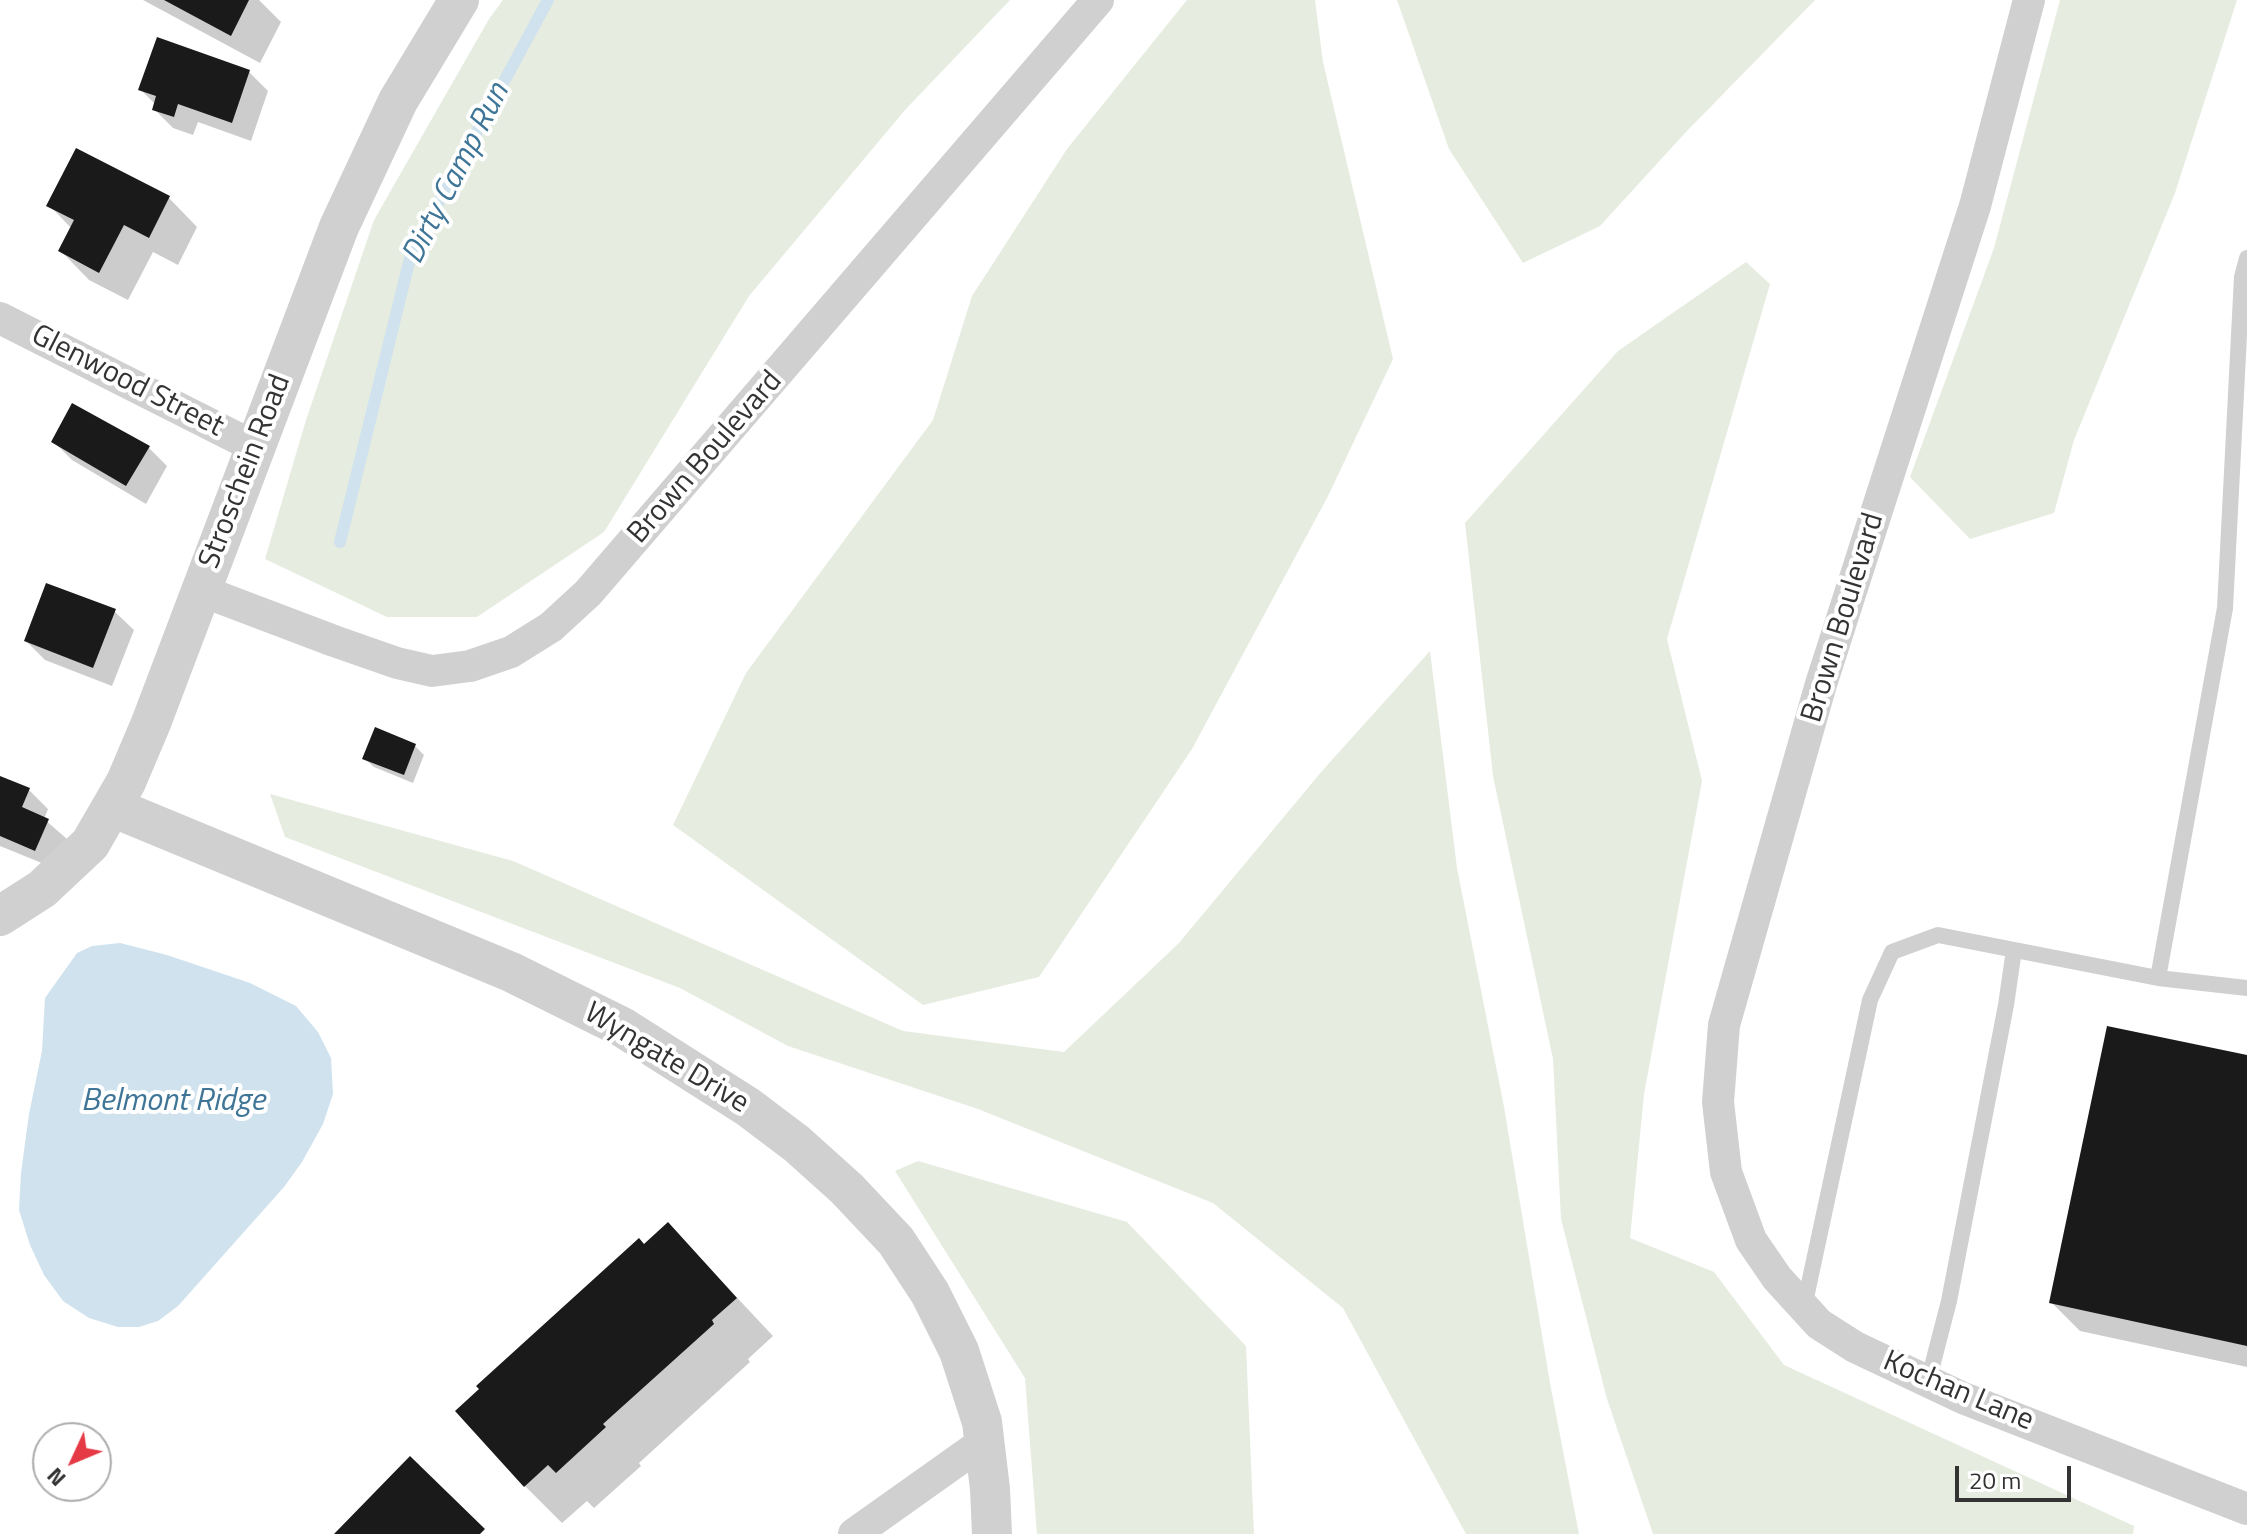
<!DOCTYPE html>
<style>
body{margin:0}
#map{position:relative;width:2247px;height:1534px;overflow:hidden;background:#fff;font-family:"Titillium Web",sans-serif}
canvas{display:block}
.north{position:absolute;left:32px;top:1422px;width:80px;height:80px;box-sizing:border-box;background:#fff;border:2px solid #adadad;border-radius:50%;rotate:226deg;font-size:22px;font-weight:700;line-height:32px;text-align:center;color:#333}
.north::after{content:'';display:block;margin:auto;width:28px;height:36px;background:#e63946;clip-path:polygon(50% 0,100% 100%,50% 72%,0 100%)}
.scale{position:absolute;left:1955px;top:1466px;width:116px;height:36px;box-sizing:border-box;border:4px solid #333;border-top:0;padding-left:10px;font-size:24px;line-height:28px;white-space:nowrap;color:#333;-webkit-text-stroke:6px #fff;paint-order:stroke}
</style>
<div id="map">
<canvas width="2247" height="1534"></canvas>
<div class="north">N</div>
<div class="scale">20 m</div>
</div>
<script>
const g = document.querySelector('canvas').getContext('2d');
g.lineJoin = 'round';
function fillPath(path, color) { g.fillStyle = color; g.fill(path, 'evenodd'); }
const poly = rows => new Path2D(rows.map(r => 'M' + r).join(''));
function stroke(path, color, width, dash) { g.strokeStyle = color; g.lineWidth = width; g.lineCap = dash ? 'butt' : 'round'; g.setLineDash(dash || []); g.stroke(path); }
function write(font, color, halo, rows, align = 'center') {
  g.font = font + ' "Titillium Web",sans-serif'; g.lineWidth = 8; g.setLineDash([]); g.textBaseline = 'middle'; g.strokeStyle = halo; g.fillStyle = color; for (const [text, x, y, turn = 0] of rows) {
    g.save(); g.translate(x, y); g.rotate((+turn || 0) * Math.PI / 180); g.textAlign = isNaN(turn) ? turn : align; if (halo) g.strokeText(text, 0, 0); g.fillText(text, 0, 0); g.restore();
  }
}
const green = poly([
 [503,0,1010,0,905,110,749,296,604,532,477,617,387,617,265,559,306,420,374,220,489,19],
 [1187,0,1315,0,1323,62,1393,359,1328,496,1192,749,1039,977,923,1005,673,825,746,673,933,420,972,296,1067,149],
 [1397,0,1815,0,1685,133,1600,226,1523,263,1449,149],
 [2060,0,2237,0,2175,193,2074,440,2054,513,1970,539,1910,477,1994,248],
 [1746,262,1770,284,1667,639,1702,781,1644,1094,1630,1238,1714,1272,1784,1365,2134,1526,2133,1534,1653,1534,1607,1399,1561,1219,1553,1059,1493,776,1465,523,1618,351],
 [1430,651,1457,868,1504,1107,1550,1383,1579,1534,1466,1534,1343,1308,1213,1203,978,1109,788,1046,680,988,285,837,270,794,513,861,903,1031,1064,1052,1179,943,1322,771],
 [918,1161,1127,1222,1246,1346,1254,1534,1037,1534,1025,1378,895,1171]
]);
const water = poly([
 [120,943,167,955,250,983,296,1006,318,1032,331,1058,333,1094,323,1124,302,1162,284,1187,178,1306,158,1321,139,1327,118,1327,89,1318,63,1301,44,1275,30,1245,19,1210,21,1173,29,1114,42,1051,45,998,77,953,92,946]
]);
const shadow = poly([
 [143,0,259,0,281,22,260,63],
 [249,72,268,91,251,141,198,122,193,135,173,128,154,109,155,104,140,89],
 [169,198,197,227,178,265,153,252,128,300,89,280,61,251,72,229,49,205],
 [53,441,148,447,167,466,146,504,72,460],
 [114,611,134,630,112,686,45,660,26,641],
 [415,746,424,755,413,783,374,767,364,758],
 [0,778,29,790,48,809,44,819,67,839,54,868,0,846],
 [2247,1057,2247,1367,2080,1331,2051,1302],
 [668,1224,773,1336,748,1359,750,1362,639,1463,641,1466,594,1508,587,1501,562,1523,525,1486,644,1246]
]);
const stream = poly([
 [340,542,411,254,548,0]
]);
const building = poly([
 [164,0,249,0,231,36],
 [157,37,250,70,232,123,178,104,174,117,152,110,156,96,138,90],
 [76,148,170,196,149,238,124,225,99,273,58,251,74,220,46,206],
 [72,403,150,446,126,486,51,442],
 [46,583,116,609,93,668,24,641],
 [375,727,416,744,404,775,362,759],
 [0,776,30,788,22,807,49,819,35,851,0,836],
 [2107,1026,2247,1055,2247,1346,2049,1303],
 [668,1222,737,1298,712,1320,714,1324,603,1424,606,1427,556,1473,548,1465,524,1487,455,1411,479,1389,476,1386,639,1238,644,1244],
 [410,1456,485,1529,480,1534,334,1534]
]);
const service = poly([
 [2247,258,2242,277,2225,608,2158,978,2247,988],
 [1804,1307,1870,1000,1892,952,1938,935,2158,978],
 [1928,1382,1949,1301,2006,1005,2014,950]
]);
const minor = poly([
 [2029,0,1975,206,1821,684,1724,1025,1718,1102,1726,1172,1751,1240,1777,1278,1819,1324,1855,1347,1963,1398,2247,1509],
 [0,318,255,447],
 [202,591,334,641,397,663,432,671,470,666,511,652,551,627,588,593,1098,0],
 [854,1534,985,1441]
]);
const tertiary = poly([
 [112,807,511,972,622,1027,748,1107,797,1144,847,1189,896,1241,930,1293,959,1351,982,1422,990,1489,992,1534],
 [0,916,42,889,90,844,126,782,151,723,339,227,398,101,459,0]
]);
const streetNames = [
 ["Glenwood Street",127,382,27],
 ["Brown Boulevard",706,458,-49],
 ["Stroschein Road",246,472,-69],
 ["Brown Boulevard",1844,618,-73],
 ["Wyngate Drive",666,1059,31],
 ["Kochan Lane",1958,1392,23]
];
const waterNames = [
 ["Dirty Camp Run",457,174,-63],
 ["Belmont Ridge",173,1102]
];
fillPath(green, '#e6ecdf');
fillPath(water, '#cfe2ee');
fillPath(shadow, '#0003');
stroke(stream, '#cfe2ee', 12);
fillPath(building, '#1a1a1a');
stroke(service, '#d0d0d0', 16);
stroke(minor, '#d0d0d0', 32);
stroke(tertiary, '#d0d0d0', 40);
write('30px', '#333', '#fff', streetNames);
write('italic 32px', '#3f7597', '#fff', waterNames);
</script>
